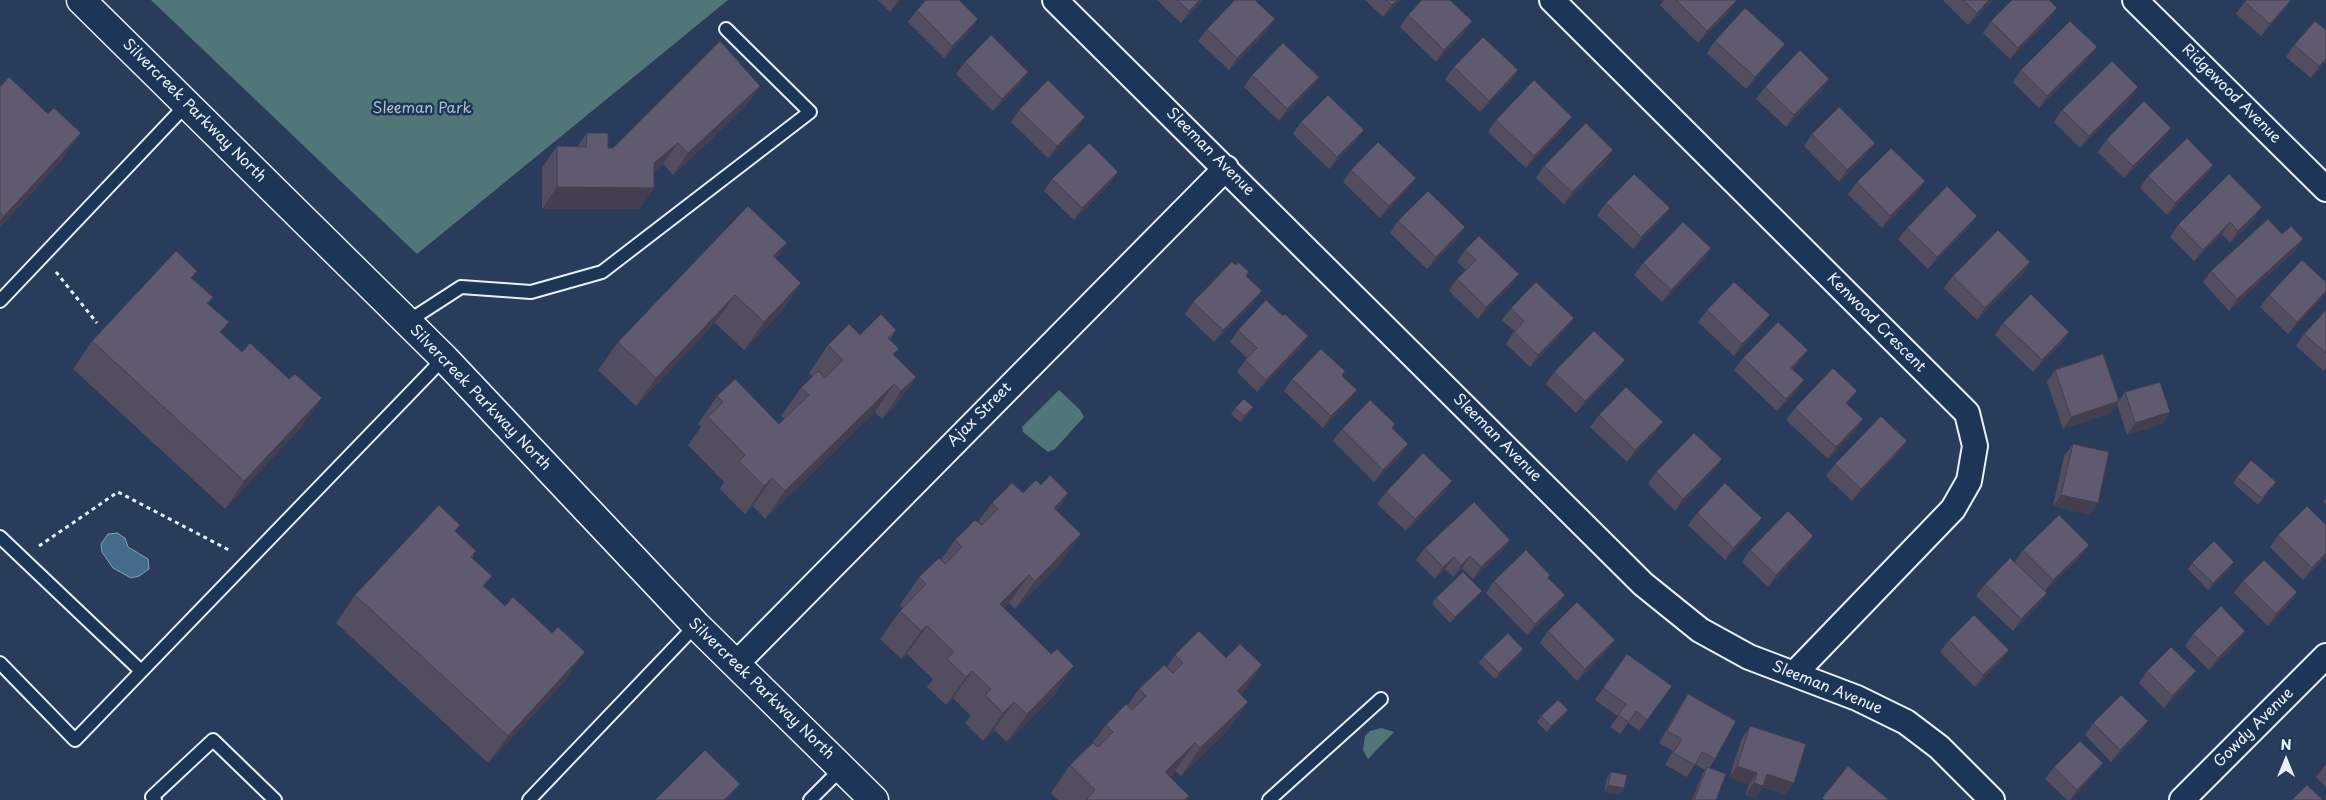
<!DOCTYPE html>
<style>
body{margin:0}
#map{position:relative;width:2326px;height:800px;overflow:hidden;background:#2a3c5c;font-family:"Playpen Sans",sans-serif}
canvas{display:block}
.north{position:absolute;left:2261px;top:735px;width:50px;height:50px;-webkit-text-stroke:4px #1d3557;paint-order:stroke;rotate:0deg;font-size:14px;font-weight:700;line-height:20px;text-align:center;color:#e8f1f8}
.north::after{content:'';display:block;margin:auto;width:18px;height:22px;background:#e8f1f8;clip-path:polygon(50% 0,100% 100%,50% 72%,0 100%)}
</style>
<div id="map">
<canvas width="2326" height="800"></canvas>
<div class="north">N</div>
</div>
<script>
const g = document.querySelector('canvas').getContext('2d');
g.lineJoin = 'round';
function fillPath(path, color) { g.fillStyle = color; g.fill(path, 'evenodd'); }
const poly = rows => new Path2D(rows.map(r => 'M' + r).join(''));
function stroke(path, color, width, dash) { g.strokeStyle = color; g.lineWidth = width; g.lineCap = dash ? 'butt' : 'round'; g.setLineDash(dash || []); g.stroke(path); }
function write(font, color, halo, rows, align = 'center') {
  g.font = font + ' "Playpen Sans",sans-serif'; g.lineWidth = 5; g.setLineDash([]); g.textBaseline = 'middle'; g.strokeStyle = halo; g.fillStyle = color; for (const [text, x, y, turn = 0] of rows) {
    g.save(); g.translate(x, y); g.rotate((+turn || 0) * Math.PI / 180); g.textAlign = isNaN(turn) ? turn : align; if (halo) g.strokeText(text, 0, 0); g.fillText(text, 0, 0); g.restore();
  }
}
const green = poly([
 [151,0,728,0,417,254],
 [1059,390,1080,410,1084,417,1055,449,1048,452,1023,432,1022,427],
 [1381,728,1394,732,1368,759,1363,750,1365,736,1370,731]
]);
const water = poly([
 [117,533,125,538,128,547,148,559,149,569,139,576,131,578,113,568,102,552,101,544,108,534,117,533]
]);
const path = poly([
 [56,272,97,323],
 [39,546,118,492,229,550]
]);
const service = poly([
 [0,301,187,104],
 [407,322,461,287,531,292,602,272,810,112,726,29],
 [0,537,141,671],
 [0,663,75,740,444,358],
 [155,800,152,797,213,740,275,800],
 [529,800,696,625],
 [810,800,842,768],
 [1269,800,1381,699]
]);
const minor = poly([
 [1055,0,1643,584,1700,630,1749,657,1857,698,1906,722,1939,747,1992,800],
 [1552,0,1967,413,1975,446,1969,481,1953,509,1794,674],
 [2135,0,2326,189],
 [736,664,1226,168],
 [2182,800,2326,656]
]);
const secondary = poly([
 [81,0,444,358,696,625,874,800]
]);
const wall = poly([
 [878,0,901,0,890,12],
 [1157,0,1203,0,1181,23],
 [1365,0,1400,0,1383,17],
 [1664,0,1737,0,1729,12,1698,43,1660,5],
 [1943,0,1993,0,1968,25],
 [2246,0,2291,0,2285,9,2261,36,2236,14],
 [917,10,970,31,944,58,908,22],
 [1408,15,1472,21,1464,33,1436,62,1400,27],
 [1275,19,1267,31,1229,70,1198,41,1207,29],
 [2049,20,2010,59,1983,33,1991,21],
 [2326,30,2326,61,2311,78,2286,57,2294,45],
 [1715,41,1776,56,1746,89,1707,53],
 [2088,58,2039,108,2013,82,2021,70],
 [965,62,1020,84,993,111,956,74],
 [1454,67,1518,70,1510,82,1480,112,1445,79],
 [1252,75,1319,77,1310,89,1279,121,1244,87],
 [0,85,48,114,61,161,0,227],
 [760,86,745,107,673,175,663,164,654,172,654,188,639,209,542,209,542,168,557,146,577,147,587,133,608,148,613,148],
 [1765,87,1821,91,1786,127,1756,99],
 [2130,99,2080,148,2054,122,2062,110],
 [1019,110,1077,129,1048,158,1011,122],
 [1496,120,1563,129,1526,168,1488,132],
 [1301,122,1355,142,1329,169,1293,134],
 [1812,134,1867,154,1839,182,1804,146],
 [2106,140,2163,140,2124,178,2098,152],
 [1605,162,1564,204,1536,178,1544,166],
 [2213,165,2205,177,2167,215,2140,188,2148,176],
 [1351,170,1416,178,1407,190,1380,218,1343,182],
 [1052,179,1110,184,1074,220,1044,191],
 [1857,182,1917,193,1882,228,1848,194],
 [1606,203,1661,220,1633,249,1597,215],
 [2254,219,2230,243,2222,234,2194,261,2170,237,2178,225],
 [1398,221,1465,227,1457,239,1427,269,1390,233],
 [1907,228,1968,228,1928,269,1898,239],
 [2282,234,2303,239,2295,250,2229,311,2203,282,2211,271],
 [1711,248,1703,260,1662,302,1634,275,1643,263],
 [1465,250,1519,274,1510,286,1478,319,1449,291,1457,279,1466,270,1457,262],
 [776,258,782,311,744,350,715,323,636,406,598,370,618,342],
 [2030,262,2022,274,1977,320,1944,288,1953,276],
 [1247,276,1253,303,1214,342,1185,314,1193,302],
 [192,278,213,297,208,304,221,333,302,426,225,509,73,369,92,341],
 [2269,295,2322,298,2288,334,2260,307],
 [1511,308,1565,330,1530,367,1506,344,1514,331,1502,320],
 [1707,310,1761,327,1734,356,1698,322],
 [2326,310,2326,368,2324,371,2296,346,2304,334],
 [2003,323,2069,332,2061,344,2033,372,1995,335],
 [896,330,890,339,894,356,916,377,896,405,882,419,875,412,765,519,753,506,745,514,720,489,724,482,688,445,701,427,698,424,717,396,779,424,785,419,781,416,801,388,812,376,809,373,828,345,860,335],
 [1238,330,1300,348,1257,392,1237,372,1247,358,1230,342],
 [1743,358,1799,362,1793,369,1796,392,1777,411,1734,370],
 [2055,370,2119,401,2110,413,2063,429,2047,382],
 [1554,372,1616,372,1576,413,1546,384],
 [1292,379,1357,390,1348,402,1323,428,1284,391],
 [2125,392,2170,412,2162,424,2127,435,2117,404],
 [1848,404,1855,431,1828,459,1786,420,1795,408],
 [1253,407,1249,413,1240,422,1231,414,1235,408],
 [1599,415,1654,434,1627,462,1590,427],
 [1395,424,1392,428,1408,444,1400,456,1374,482,1333,441,1342,429],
 [1907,441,1899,452,1852,501,1826,476,1835,464],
 [2073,444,2090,515,2053,506,2064,456],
 [1722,459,1713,471,1675,511,1648,484,1656,472],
 [2237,477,2276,482,2258,505,2233,483],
 [1041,485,1068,493,1057,510,1062,562,1015,609,1009,603,1004,608,1051,654,1074,666,1055,694,1007,742,994,730,983,741,965,723,971,716,953,698,946,705,927,687,933,679,907,654,901,659,880,639,900,611,903,608,900,605,919,577,941,560,955,540,978,522,992,503,1023,493],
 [1386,492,1444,493,1406,531,1377,504],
 [2326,498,2326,504,2323,502],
 [1697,513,1754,530,1725,560,1688,525],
 [456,532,476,551,472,558,485,587,505,606,552,633,566,680,488,763,336,623,355,595],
 [2278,535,2326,557,2303,580,2270,547],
 [1813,536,1805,548,1768,587,1742,562,1750,550],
 [2089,545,2080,557,2045,591,2047,593,2039,605,2013,631,1976,596,1985,584,2015,562,2023,550],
 [1425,548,1501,552,1473,579,1462,568,1453,577,1445,569,1435,579,1416,560],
 [2234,562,2230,568,2208,590,2188,569,2192,563],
 [1548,578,1557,607,1527,635,1486,593,1494,581],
 [2243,581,2297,592,2289,604,2268,626,2234,593],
 [1477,597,1450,623,1432,604,1436,598],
 [1548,631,1606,652,1577,681,1540,643],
 [2193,634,2237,643,2209,670,2185,646],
 [1949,640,2009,650,2000,662,1975,687,1940,652],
 [1523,649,1519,655,1495,679,1479,663,1483,657],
 [1627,654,1672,686,1639,731,1628,723,1620,734,1610,727,1618,716,1595,700],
 [1175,655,1226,658,1262,665,1241,695,1228,730,1181,776,1175,771,1170,777,1189,796,1186,800,1058,800,1051,793,1070,765,1092,743,1106,725,1128,705,1139,689,1167,667],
 [2147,671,2188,683,2164,708,2139,683],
 [1688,694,1715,759,1709,768,1716,800,1692,800,1703,773,1705,770,1695,764,1687,777,1665,765,1673,751,1659,743,1680,706],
 [1568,710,1564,716,1547,732,1537,722,1541,716],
 [2093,723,2140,733,2111,762,2085,735],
 [1750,726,1794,783,1785,794,1763,787,1755,798,1745,795,1749,784,1729,778,1742,738],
 [2103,763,2094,775,2070,800,2067,800,2045,779,2054,767],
 [2326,764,2326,787,2316,777],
 [1611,772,1624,788,1620,794,1604,792,1607,778]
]);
const shadedWall = poly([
 [898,0,901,0,890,12],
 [1200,0,1203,0,1181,23,1189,11],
 [1397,0,1400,0,1383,17,1392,5],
 [1737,0,1729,12,1698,43,1707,31],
 [1989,0,1993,0,1968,25,1977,13],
 [2291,0,2285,9,2261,36,2270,24],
 [2057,8,2049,20,2010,59,2018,48],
 [978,19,970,31,944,58,952,46],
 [1275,19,1267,31,1229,70,1237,58],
 [1472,21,1464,33,1436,62,1444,50],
 [1785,44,1776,56,1746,89,1755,77],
 [2097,47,2088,58,2039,108,2047,96],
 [2326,59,2326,61,2311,78,2319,66],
 [1518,70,1510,82,1480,112,1489,101],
 [1028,72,1020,84,993,111,1002,99],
 [1319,77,1310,89,1279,121,1287,109],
 [1829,79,1821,91,1786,127,1794,115],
 [760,86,745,107,673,175,688,153],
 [2138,87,2130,99,2080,148,2089,136],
 [1085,117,1077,129,1048,158,1057,146],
 [1572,117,1563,129,1526,168,1534,156],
 [2171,128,2163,140,2124,178,2133,166],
 [1364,130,1355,142,1329,169,1337,157],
 [81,133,61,161,0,227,0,221,4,216],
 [678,143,663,164,639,185,654,163],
 [1875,143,1867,154,1839,182,1847,170],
 [1613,150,1605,162,1564,204,1572,192],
 [2213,165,2205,177,2167,215,2175,203],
 [1118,172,1110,184,1074,220,1082,208],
 [1416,178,1407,190,1380,218,1389,206],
 [1925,181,1917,193,1882,228,1890,216],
 [557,187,654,188,639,209,542,209],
 [2262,207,2254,219,2230,243,2238,231],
 [1670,208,1661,220,1633,249,1641,237],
 [1977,216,1968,228,1928,269,1937,257],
 [2230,222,2222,234,2194,261,2203,250],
 [1465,227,1457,239,1427,269,1436,257],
 [2303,239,2295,250,2229,311,2237,299],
 [787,243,768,271,773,256],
 [1711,248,1703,260,1662,302,1671,290],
 [2030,262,2022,274,1977,320,1985,308],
 [1519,274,1510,286,1478,319,1486,307],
 [801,283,782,311,744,350,764,322],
 [1262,291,1253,303,1214,342,1223,330],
 [2326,291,2326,293,2322,298,2288,334,2297,322],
 [735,295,715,323,636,406,656,378],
 [1770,315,1761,327,1734,356,1742,344],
 [1574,318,1565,330,1530,367,1538,355],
 [2069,332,2061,344,2033,372,2042,360],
 [1308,336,1300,348,1257,392,1266,380],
 [1808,350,1799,362,1783,379,1791,368],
 [1625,360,1616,372,1576,413,1585,401],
 [916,377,896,405,882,419,901,391],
 [1804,380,1796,392,1777,411,1786,399],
 [894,384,875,412,765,519,785,491],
 [1357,390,1348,402,1323,428,1331,416],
 [1857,391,1848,403,1838,415,1846,403],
 [322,398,302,426,225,509,244,481],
 [2119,401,2110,413,2063,429,2071,417],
 [1253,407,1249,413,1240,422,1244,416],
 [2170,412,2162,424,2127,435,2135,423],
 [1863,419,1855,431,1828,459,1836,447],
 [1663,422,1654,434,1627,462,1635,450],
 [1907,441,1899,452,1852,501,1861,489],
 [1408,444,1400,456,1374,482,1383,470],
 [1722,459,1713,471,1675,511,1683,499],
 [772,478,753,506,745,514,764,486],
 [1452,481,1444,493,1406,531,1415,519],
 [1068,493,1049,521,1054,508],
 [2061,495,2098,503,2090,515,2053,506],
 [1762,518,1754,530,1725,560,1733,548],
 [1081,534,1062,562,1015,609,1035,581],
 [1813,536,1805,548,1768,587,1776,575],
 [1510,540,1501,552,1473,579,1481,567],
 [2089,545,2080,557,2044,592,2053,580],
 [2326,553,2326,557,2303,580,2312,568],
 [1470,556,1462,568,1453,577,1461,565],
 [1454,557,1445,569,1435,579,1443,567],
 [2234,562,2230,568,2208,590,2213,583],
 [1029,575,1009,603,980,632,1000,604],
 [1482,591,1477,597,1450,623,1455,617],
 [2297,592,2289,604,2268,626,2276,614],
 [2047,593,2039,605,2013,631,2021,619],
 [1565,595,1557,607,1527,635,1535,624],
 [927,626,907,654,901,659,921,631],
 [2245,631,2237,643,2209,670,2218,658],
 [1615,640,1606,652,1577,681,1585,669],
 [1523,649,1519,655,1495,679,1499,673],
 [2009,650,2000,662,1975,687,1983,675],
 [585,652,566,680,488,763,508,736],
 [1262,665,1243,693,1217,719,1237,691],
 [1074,666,1055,694,1007,742,1027,714],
 [972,671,953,698,946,705,966,677],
 [2196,671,2188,683,2164,708,2172,696],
 [1014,702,994,730,983,741,1003,713],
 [1248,702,1228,730,1181,776,1200,748],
 [1568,710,1564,716,1547,732,1551,726],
 [2148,721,2140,733,2111,762,2120,750],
 [1195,743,1175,771,1146,800,1165,772],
 [2103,763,2094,775,2070,800,2077,790],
 [1737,766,1757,773,1749,784,1729,778],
 [1767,774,1794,783,1785,794,1763,787,1755,798,1745,795,1754,783],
 [740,784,731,795,727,800,724,800],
 [1608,785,1624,788,1620,794,1604,792]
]);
const building = poly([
 [926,0,959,0,978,19,952,46,917,10,926,0],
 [1177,0,1200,0,1189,11,1177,0],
 [1235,0,1255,0,1275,19,1237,58,1207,29,1235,0],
 [1386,0,1397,0,1392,5,1386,0],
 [1422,0,1450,0,1472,21,1444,50,1408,15,1422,0],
 [1676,0,1737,0,1707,31,1676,0],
 [1963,0,1989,0,1977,13,1963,0],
 [2012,0,2049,0,2057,8,2018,48,1991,21,2012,0],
 [2246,0,2291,0,2270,24,2245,2,2246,0],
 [1745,8,1785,44,1755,77,1715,41,1745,8],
 [2070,21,2097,47,2047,96,2021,70,2070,21],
 [2315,21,2326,30,2326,59,2319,66,2294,45,2315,21],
 [991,35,1028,72,1002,99,965,62,991,35],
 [1483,37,1518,70,1489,101,1454,67,1483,37],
 [720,41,760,86,688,153,678,143,654,163,654,188,557,187,557,146,586,147,587,133,608,133,608,148,613,148,720,41],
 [1283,43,1319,77,1287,109,1252,75,1283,43],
 [1800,50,1829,79,1794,115,1765,87,1800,50],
 [2112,61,2138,87,2089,136,2062,110,2112,61],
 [9,77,48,114,54,108,81,133,4,216,0,213,0,85,1,86,9,77],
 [1048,80,1085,117,1057,146,1019,110,1048,80],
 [1534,80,1572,117,1534,156,1496,120,1534,80],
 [1328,95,1364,130,1337,157,1301,122,1328,95],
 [2144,101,2171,128,2133,166,2106,140,2144,101],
 [1839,107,1875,143,1847,170,1812,134,1839,107],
 [1586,123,1613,150,1572,192,1544,166,1586,123],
 [2187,138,2213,165,2175,203,2148,176,2187,138],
 [1378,142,1416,178,1389,206,1351,170,1378,142],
 [1089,143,1118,172,1082,208,1052,179,1089,143],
 [1891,148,1925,181,1890,216,1857,182,1891,148],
 [1634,174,1670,208,1641,237,1606,203,1634,174],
 [2229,174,2262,207,2238,231,2230,222,2203,250,2178,225,2229,174],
 [1947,186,1977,216,1937,257,1907,228,1947,186],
 [1428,191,1465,227,1436,257,1398,221,1428,191],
 [748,206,787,243,773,256,801,283,764,322,735,295,656,378,618,342,748,206],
 [2268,219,2282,234,2291,226,2303,239,2237,299,2211,271,2268,219],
 [1683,222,1711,248,1671,290,1643,263,1683,222],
 [1998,230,2030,262,1985,308,1953,276,1998,230],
 [1479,236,1519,274,1486,307,1457,279,1476,260,1465,250,1479,236],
 [176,251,197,271,191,278,213,297,207,303,229,322,220,332,242,352,250,343,289,379,295,374,322,398,244,481,92,341,176,251],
 [2302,260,2326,282,2326,291,2297,322,2269,295,2302,260],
 [1232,262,1236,265,1238,262,1249,272,1246,276,1262,291,1223,330,1193,302,1232,262],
 [1536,282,1574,318,1538,355,1514,332,1524,321,1511,308,1536,282],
 [1734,282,1770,315,1742,344,1707,310,1734,282],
 [2031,294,2069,332,2042,360,2003,323,2031,294],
 [1266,300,1283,316,1285,314,1308,336,1266,380,1245,360,1257,348,1238,330,1266,300],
 [2326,310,2326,353,2304,334,2326,310],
 [881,314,896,330,888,338,899,349,893,354,916,377,901,391,894,384,785,491,772,478,764,486,739,461,745,455,708,417,723,402,717,396,735,379,779,424,809,395,801,388,818,371,825,378,843,360,828,345,849,324,860,335,881,314],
 [1778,322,1808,350,1791,368,1804,380,1786,399,1743,358,1778,322],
 [1594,331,1625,360,1585,401,1554,372,1594,331],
 [1321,349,1345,371,1342,376,1357,390,1331,416,1292,379,1321,349],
 [2103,354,2119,401,2071,417,2055,370,2103,354],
 [1833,368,1857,391,1846,403,1863,419,1836,447,1795,408,1833,368],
 [2160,382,2170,412,2135,423,2125,392,2160,382],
 [1626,387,1663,422,1635,450,1599,415,1626,387],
 [1244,399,1253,407,1244,416,1235,408,1244,399],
 [1370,400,1395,424,1392,428,1408,444,1383,470,1342,429,1370,400],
 [1881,416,1907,441,1861,489,1835,464,1881,416],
 [1694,433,1722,459,1683,499,1656,472,1694,433],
 [2073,444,2109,452,2098,503,2061,495,2073,444],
 [1423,453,1452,481,1415,519,1386,492,1423,453],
 [2251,460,2276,482,2262,498,2237,477,2251,460],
 [1050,475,1068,493,1054,508,1081,534,1035,581,1029,575,1000,604,1051,654,1057,649,1074,666,1027,714,1014,702,1003,713,985,695,991,689,972,671,966,677,947,659,954,652,927,626,921,631,900,611,926,584,919,577,939,558,945,564,962,547,955,540,975,520,982,525,998,509,992,503,1012,483,1023,493,1036,480,1041,485,1050,475],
 [1725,483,1762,518,1733,548,1697,513,1725,483],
 [1474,502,1510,540,1481,567,1470,556,1461,565,1454,557,1443,567,1425,548,1474,502],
 [439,505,460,525,455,531,476,551,471,557,492,576,483,586,505,606,513,597,552,633,558,627,585,652,508,736,355,595,439,505],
 [2307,506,2326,525,2326,553,2312,568,2278,535,2307,506],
 [1788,511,1813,536,1776,575,1750,550,1788,511],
 [2059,515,2089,545,2053,580,2023,550,2059,515],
 [2214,541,2234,562,2213,583,2192,563,2214,541],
 [1526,550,1550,575,1548,578,1565,595,1535,624,1494,581,1526,550],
 [2010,558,2047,593,2021,619,1985,584,2010,558],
 [2264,560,2297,592,2276,614,2243,581,2264,560],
 [1463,572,1482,591,1455,617,1436,598,1463,572],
 [1577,602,1615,640,1585,669,1548,631,1577,602],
 [2221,606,2245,631,2218,658,2193,634,2221,606],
 [1974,615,2009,650,1983,675,1949,640,1974,615],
 [1199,631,1226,658,1240,644,1262,665,1237,691,1248,702,1200,748,1195,743,1165,772,1189,796,1184,800,1088,800,1087,799,1095,790,1070,765,1093,743,1098,747,1113,732,1106,725,1126,704,1132,710,1146,696,1139,689,1164,665,1173,673,1183,663,1175,655,1199,631],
 [1508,633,1523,649,1499,673,1483,657,1508,633],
 [2171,647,2196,671,2172,696,2147,671,2171,647],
 [1627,654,1672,686,1647,720,1636,711,1629,722,1618,715,1626,704,1603,688,1627,654],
 [1688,694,1736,721,1715,759,1702,752,1695,765,1673,753,1682,739,1667,731,1688,694],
 [2121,695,2148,721,2120,750,2093,723,2121,695],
 [1558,700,1568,710,1551,726,1541,716,1558,700],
 [1750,726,1806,744,1794,783,1767,774,1763,786,1754,783,1757,773,1737,766,1750,726],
 [2080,741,2103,763,2077,790,2054,767,2080,741],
 [705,750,740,784,724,800,655,800,705,750],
 [1848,766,1889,800,1824,800,1822,798,1848,766],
 [1707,767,1726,774,1716,800,1694,800,1707,767],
 [1611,772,1627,775,1624,788,1608,785,1611,772],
 [2307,785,2323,800,2292,800,2307,785]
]);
const streetNames = [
 ["Ridgewood Avenue",2231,94,45],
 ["Silvercreek Parkway North",194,111,45],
 ["Sleeman Avenue",1210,152,45],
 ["Kenwood Crescent",1876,323,45],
 ["Silvercreek Parkway North",480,398,46],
 ["Ajax Street",980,415,-45],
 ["Sleeman Avenue",1497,438,45],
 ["Sleeman Avenue",1827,688,22],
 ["Silvercreek Parkway North",761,689,44],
 ["Gowdy Avenue",2254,728,-45]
];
const parkNames = [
 ["Sleeman Park",422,109]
];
fillPath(green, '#517678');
fillPath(water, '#436c8a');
stroke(water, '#85a1b6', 1);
stroke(service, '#e8f1f8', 16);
stroke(minor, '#e8f1f8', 28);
stroke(secondary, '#e8f1f8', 31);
stroke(path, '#e8f1f8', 3, [4, 4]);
stroke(service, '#1d3557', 12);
stroke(minor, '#1d3557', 24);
stroke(secondary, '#1d3557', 28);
fillPath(wall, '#534d60');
fillPath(shadedWall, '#433f4e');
fillPath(building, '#605a70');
stroke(building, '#433f4e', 1);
write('15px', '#e8f1f8', '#1d3557', streetNames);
write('15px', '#acc0c5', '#1d3557', parkNames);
</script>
